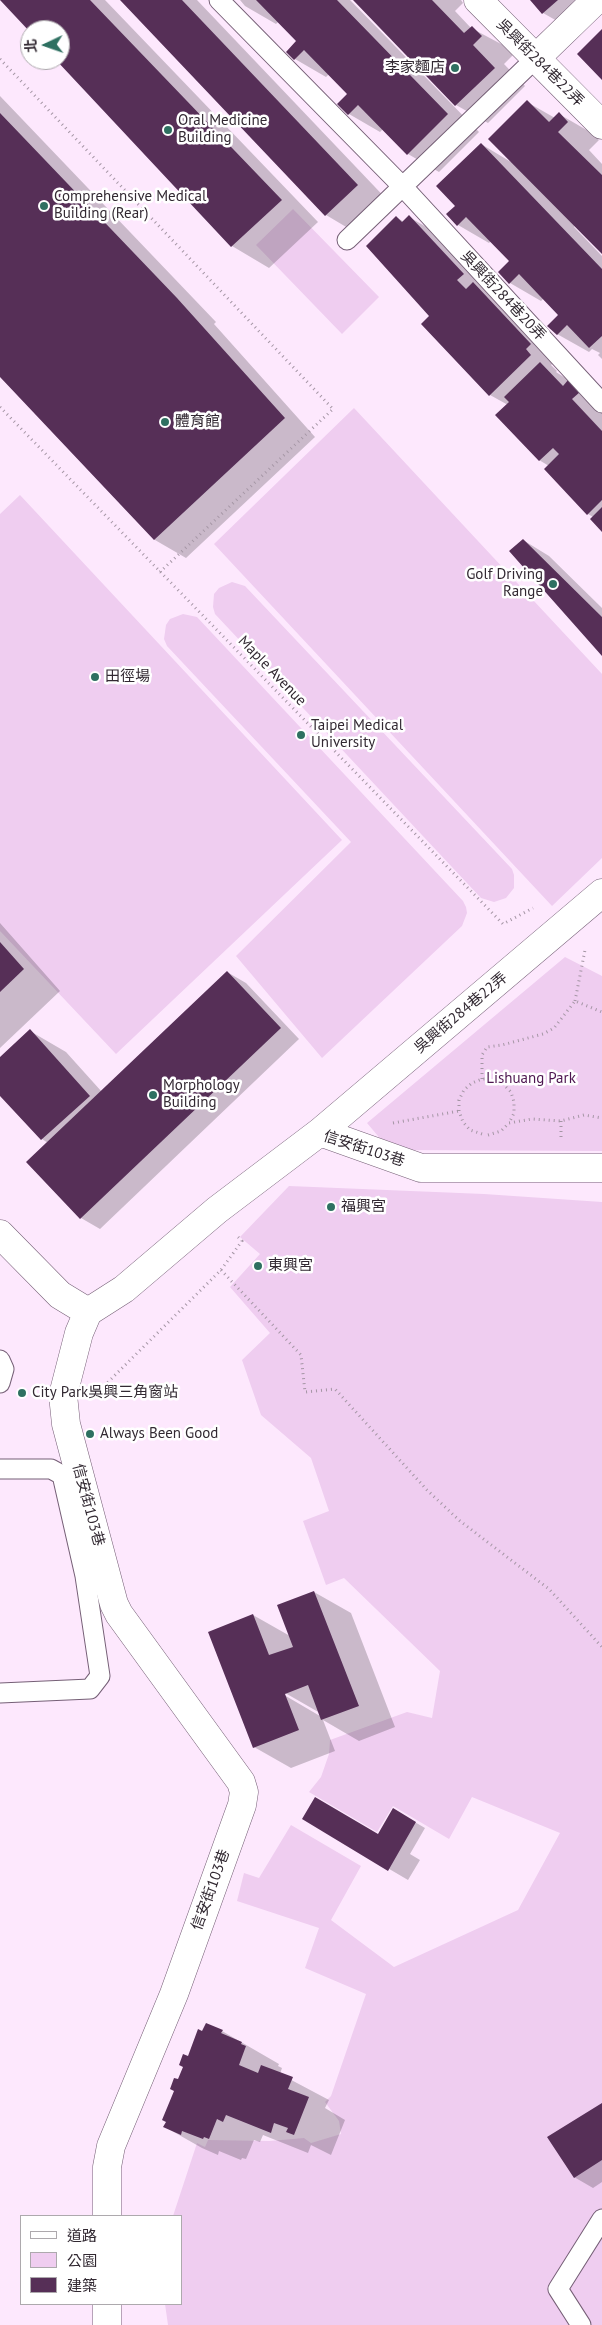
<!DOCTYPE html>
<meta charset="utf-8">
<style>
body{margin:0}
#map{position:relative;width:602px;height:2325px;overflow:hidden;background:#fde8fd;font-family:"PT Sans","Noto Sans TC",sans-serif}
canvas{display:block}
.legend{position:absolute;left:20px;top:2215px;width:162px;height:90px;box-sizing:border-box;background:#fff;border:1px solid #ada9ad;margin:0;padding:6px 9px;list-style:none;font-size:15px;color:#322932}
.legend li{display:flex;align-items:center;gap:10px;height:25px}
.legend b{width:25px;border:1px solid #ada9ad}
.north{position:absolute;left:20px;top:20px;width:50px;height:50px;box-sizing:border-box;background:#fff;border:1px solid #ada9ad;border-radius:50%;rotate:267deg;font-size:14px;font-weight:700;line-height:20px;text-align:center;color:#322932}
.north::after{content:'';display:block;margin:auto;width:18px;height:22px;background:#2e7061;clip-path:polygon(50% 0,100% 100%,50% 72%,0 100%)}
</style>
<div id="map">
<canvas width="602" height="2325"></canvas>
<ul class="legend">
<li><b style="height:6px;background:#fff"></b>道路</li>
<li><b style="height:14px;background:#efcdf0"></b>公園</li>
<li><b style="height:14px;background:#562f57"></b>建築</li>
</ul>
<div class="north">北</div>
</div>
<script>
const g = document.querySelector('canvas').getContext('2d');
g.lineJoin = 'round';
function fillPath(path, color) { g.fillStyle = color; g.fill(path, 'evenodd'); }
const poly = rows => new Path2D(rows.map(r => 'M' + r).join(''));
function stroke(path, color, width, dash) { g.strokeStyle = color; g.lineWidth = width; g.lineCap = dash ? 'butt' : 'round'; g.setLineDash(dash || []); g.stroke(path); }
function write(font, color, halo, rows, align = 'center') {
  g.font = font + ' "PT Sans","Noto Sans TC",sans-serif'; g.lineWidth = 5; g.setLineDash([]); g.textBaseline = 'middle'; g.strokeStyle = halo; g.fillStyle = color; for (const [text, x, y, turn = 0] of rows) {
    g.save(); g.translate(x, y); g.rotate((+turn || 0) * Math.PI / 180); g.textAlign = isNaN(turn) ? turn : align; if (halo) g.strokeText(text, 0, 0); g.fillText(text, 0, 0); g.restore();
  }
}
const green = poly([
 [293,209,379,297,342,334,256,245],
 [354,408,602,674,602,858,552,906,214,544],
 [20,495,342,840,116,1054,0,931,0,514],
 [232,582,245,586,512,869,514,875,514,888,506,898,494,902,481,898,215,614,213,607,214,594,219,588],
 [183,614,197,617,463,901,466,907,467,913,462,926,322,1058,236,956,351,842,167,646,164,639,166,625,170,619],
 [565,957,602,976,602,1151,403,1150,383,1142,367,1123],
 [289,1186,484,1194,602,1202,602,2325,168,2325,165,2304,181,2304,181,2216,173,2216,197,2143,205,2147,208,2140,269,2141,304,2138,311,2143,341,2134,339,2121,325,2102,331,2096,366,1994,305,1968,319,1928,237,1901,244,1873,259,1878,291,1825,361,1866,331,1920,394,1967,518,1910,560,1833,472,1797,449,1839,393,1806,377,1832,309,1792,321,1777,329,1754,330,1740,407,1712,432,1718,440,1671,344,1578,326,1585,303,1521,329,1511,311,1458,261,1415,242,1360,270,1333,230,1287,260,1254,240,1237]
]);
const shadow = poly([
 [2,0,105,0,318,222,269,268,232,246,58,60,60,60,60,30,30,30],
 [121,0,197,0,394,207,363,237,326,215],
 [240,0,350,0,479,132,439,172,408,154,383,129,380,132,349,114,349,94,329,74,326,77,295,59,298,41,279,21,276,24,245,6],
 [355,0,461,0,463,3,455,11,471,28,503,45,513,55,504,64,525,86,488,123,456,105],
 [531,0,602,0,602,14,580,34,543,13],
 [0,96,216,322,214,324,315,437,186,558,155,540,0,375],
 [527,102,555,118,559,114,590,132,599,140,589,150,602,164,602,252,575,225,574,227,602,256,602,359,598,355,600,353,592,349,589,352,557,334,560,315,544,298,541,301,510,283,511,261,491,241,489,243,458,225,457,206,481,144,511,162],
 [396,217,404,222,409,217,435,232,489,289,486,292,499,299,556,360,551,365,557,371,556,372,602,402,602,530,593,517,588,514,549,466,539,460,508,405,490,395,431,316],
 [523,540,549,556,602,608,602,654],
 [0,923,60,991,0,1048],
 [227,972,246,983,299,1039,100,1229,81,1218,48,1143,42,1139,0,1094,0,1058,30,1031,66,1052,102,1092],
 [314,1592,351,1613,395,1727,359,1741,323,1720,335,1751,291,1768,254,1747,253,1615,290,1636],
 [280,1690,320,1713,320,1716,279,1692],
 [394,1810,425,1828,410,1854,420,1860,408,1880,304,1819,379,1835],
 [222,2031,279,2064,278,2066,282,2068,280,2074,329,2100,325,2108,345,2120,331,2155,311,2145,308,2153,263,2135,260,2142,254,2140,246,2159,242,2158,241,2160,219,2151,218,2155,202,2148,165,2127,179,2081,189,2057,203,2033],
 [602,2105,602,2182,593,2188,574,2177]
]);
const building = poly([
 [0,0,90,0,282,200,231,247,56,60,60,60,60,30,30,30,30,32],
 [120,0,182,0,358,185,325,216],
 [256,0,337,0,448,114,407,155,358,105,348,115,337,104,347,94,304,50,294,60,286,52,296,41],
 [353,0,432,0,464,33,472,26,482,36,473,45,495,68,455,106],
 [530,0,558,0,542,14],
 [602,29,602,80,577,54],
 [527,100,549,122,559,112,568,122,558,132,602,175,602,254,488,139],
 [0,113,177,298,285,418,154,540,0,377],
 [481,143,602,269,602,336,589,348,567,325,557,335,547,326,558,315,519,274,509,284,498,272,509,261,466,217,457,226,446,214,455,206,436,186],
 [409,215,464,274,457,280,466,289,473,282,531,344,526,349,531,355,489,396,421,324,429,316,366,246,396,216,402,222],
 [540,362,563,386,568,380,580,392,572,399,602,431,602,500,587,515,544,469,559,454,553,448,539,461,495,415,509,402,504,397],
 [602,507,602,532,590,519],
 [523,539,602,617,602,656,509,551],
 [0,942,24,969,0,992],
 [227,971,281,1028,80,1219,26,1162],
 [30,1029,90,1096,41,1140,0,1096,0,1057],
 [314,1591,359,1706,321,1720,308,1685,285,1694,299,1730,253,1748,208,1632,253,1614,269,1655,293,1647,277,1605],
 [315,1797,378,1834,393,1808,416,1822,388,1871,302,1819],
 [206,2023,223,2030,221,2033,242,2042,241,2044,246,2046,239,2065,258,2073,261,2065,293,2077,288,2089,309,2097,294,2135,286,2132,288,2128,274,2123,271,2133,226,2115,223,2122,217,2119,209,2139,204,2137,203,2139,182,2131,181,2135,163,2127,166,2122,162,2120,174,2091,170,2089,174,2078,178,2079,183,2067,179,2065,183,2054,188,2056,198,2029,202,2031],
 [602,2103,602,2160,574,2178,547,2137]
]);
const path = poly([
 [0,59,333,409,160,572],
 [0,407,503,924,533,908],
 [575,1001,585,950],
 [482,1079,482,1055,487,1047,502,1045,543,1034,554,1028,575,1001,602,1012],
 [561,1121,561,1137],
 [393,1123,459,1111],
 [482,1134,470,1130,463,1122,459,1111,459,1100,464,1090,472,1083,482,1079,493,1079,503,1084,511,1092,514,1102,514,1113,509,1123],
 [488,1135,501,1131,509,1123,532,1119,561,1121,584,1115,602,1118],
 [221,1270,301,1355,305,1392,335,1389,427,1490,460,1521,549,1589,602,1647],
 [97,1393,221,1270,242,1241,236,1235]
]);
const service = poly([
 [219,0,404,188,602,403],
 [347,240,535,59],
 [0,1360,4,1369,0,1383],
 [0,1469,51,1469,62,1475,85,1576,100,1676,90,1689,0,1693],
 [581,2325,558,2289,602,2219]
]);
const minor = poly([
 [478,0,602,125],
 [535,59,596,0],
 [320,1132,421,1168,602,1168],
 [0,1234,60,1295,88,1312],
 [107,2216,107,2167,111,2146,174,1994,242,1805,244,1792,241,1782,119,1614,114,1604,66,1424,63,1395,79,1333,88,1312,124,1289,217,1210,320,1132,602,893],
 [107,2325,107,2304]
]);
const markers = [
 [455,68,5,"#2e7061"],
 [168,130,5,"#2e7061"],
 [44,206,5,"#2e7061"],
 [165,422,5,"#2e7061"],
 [553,584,5,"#2e7061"],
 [95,677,5,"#2e7061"],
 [301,735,5,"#2e7061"],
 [153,1095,5,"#2e7061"],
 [331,1207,5,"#2e7061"],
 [258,1266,5,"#2e7061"],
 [22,1393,5,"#2e7061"],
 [90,1434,5,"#2e7061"]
];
const streetNames = [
 ["吳興街284巷22弄",540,63,45],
 ["吳興街284巷20弄",503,296,47],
 ["Maple Avenue",272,671,46],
 ["吳興街284巷22弄",461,1013,-40],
 ["信安街103巷",364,1149,18],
 ["信安街103巷",88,1505,75],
 ["信安街103巷",211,1890,-70]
];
const poiNames = [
 ["李家麵店",445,68,"right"],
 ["Oral Medicine",178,121],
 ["Building",178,138],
 ["Comprehensive Medical",54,197],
 ["Building (Rear)",54,214],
 ["體育館",175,422],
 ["Golf Driving",543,575,"right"],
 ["Range",543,592,"right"],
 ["田徑場",105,677],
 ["Taipei Medical",311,726],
 ["University",311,743],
 ["Morphology",163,1086],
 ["Building",163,1103],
 ["福興宮",341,1207],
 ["東興宮",268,1266],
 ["City Park吳興三角窗站",32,1393],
 ["Always Been Good",100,1434]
];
const parkNames = [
 ["Lishuang Park",531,1079]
];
fillPath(green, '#efcdf0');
fillPath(shadow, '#0003');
fillPath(building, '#562f57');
stroke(service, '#755f76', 21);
stroke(minor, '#755f76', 29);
stroke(path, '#a596a5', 3, [1, 4]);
stroke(service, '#fff', 19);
stroke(minor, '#fff', 28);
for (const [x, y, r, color] of markers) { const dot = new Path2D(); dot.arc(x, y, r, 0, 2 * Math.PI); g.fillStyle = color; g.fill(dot); stroke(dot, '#fff', 2); }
write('15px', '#322932', '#fff', streetNames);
write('15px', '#322932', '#fff', poiNames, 'left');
write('15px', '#4d1650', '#fff', parkNames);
</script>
